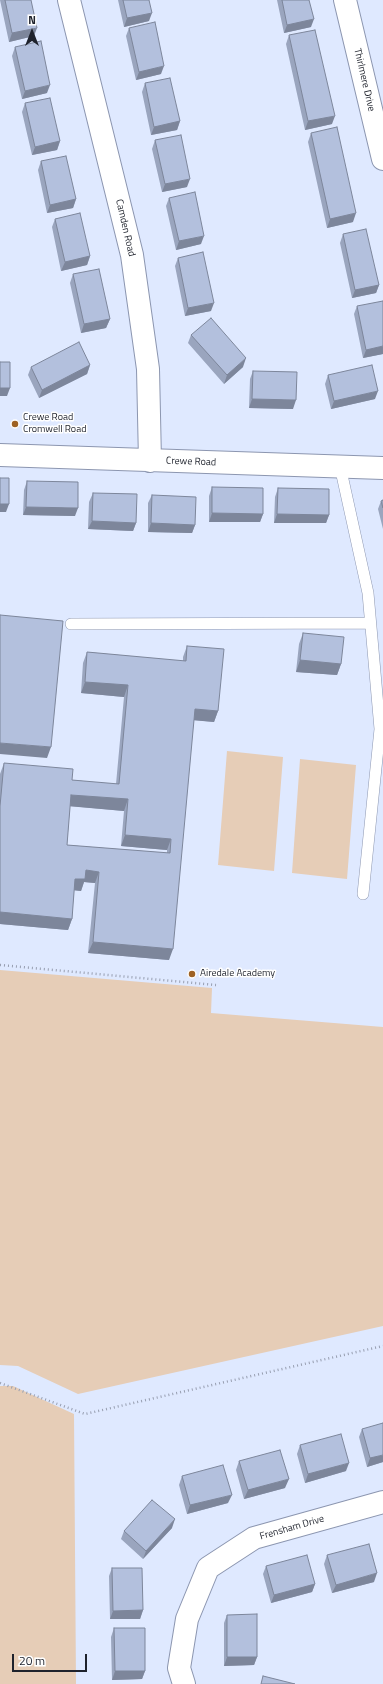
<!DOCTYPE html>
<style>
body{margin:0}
#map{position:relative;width:383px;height:1684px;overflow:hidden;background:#dfe9ff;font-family:"Titillium Web",sans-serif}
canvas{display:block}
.north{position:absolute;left:12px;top:12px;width:40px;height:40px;-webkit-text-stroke:3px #fff;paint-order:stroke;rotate:0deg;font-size:11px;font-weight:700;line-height:16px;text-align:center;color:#1e222c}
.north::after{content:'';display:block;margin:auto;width:14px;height:18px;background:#1e222c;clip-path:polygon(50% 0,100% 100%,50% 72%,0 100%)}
.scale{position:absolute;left:12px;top:1654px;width:75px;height:18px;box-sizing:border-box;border:2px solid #1e222c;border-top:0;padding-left:5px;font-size:12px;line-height:14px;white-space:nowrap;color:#1e222c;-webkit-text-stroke:3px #fff;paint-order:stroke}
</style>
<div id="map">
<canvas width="383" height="1684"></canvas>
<div class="north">N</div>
<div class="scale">20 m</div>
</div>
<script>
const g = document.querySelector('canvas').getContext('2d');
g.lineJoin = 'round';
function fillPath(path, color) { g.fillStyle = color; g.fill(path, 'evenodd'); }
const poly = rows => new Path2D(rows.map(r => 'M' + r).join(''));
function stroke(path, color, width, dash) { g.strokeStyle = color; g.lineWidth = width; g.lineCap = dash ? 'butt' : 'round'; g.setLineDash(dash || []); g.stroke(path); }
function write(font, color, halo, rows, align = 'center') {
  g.font = font + ' "Titillium Web",sans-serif'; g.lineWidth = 3; g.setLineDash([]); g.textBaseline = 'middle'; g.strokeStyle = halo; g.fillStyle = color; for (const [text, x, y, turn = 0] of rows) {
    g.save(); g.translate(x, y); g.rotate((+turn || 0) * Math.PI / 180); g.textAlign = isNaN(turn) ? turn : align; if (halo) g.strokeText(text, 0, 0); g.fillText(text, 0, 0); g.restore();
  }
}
const green = poly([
 [227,751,283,757,274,871,218,865],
 [300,759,356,765,347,879,292,873],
 [0,970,212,988,211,1013,383,1027,383,1326,78,1394,18,1366,0,1365],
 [0,1386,13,1386,74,1414,76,1684,0,1684]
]);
const path = poly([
 [0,965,216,985],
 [0,1383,85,1414,383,1346]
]);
const service = poly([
 [340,466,368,593,380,729,363,894],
 [71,624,370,623]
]);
const minor = poly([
 [69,0,132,255,148,369,150,461],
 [345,0,383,159],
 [0,455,383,468],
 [184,1684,179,1668,187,1619,208,1568,254,1538,383,1502]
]);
const wall = poly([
 [0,0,31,0,34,36,9,42],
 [118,0,149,0,149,21,124,27],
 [277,0,309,0,311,27,284,33],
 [129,28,161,74,136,80,126,36],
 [289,35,332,124,305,130,286,44],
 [15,47,47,93,22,99,12,56],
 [145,83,180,121,177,130,151,135,142,92],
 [25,103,60,141,57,150,32,155,22,112],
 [311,133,353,222,327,228,308,142],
 [155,140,187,187,162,192,152,149],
 [41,161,76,199,73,208,47,213,38,170],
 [169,198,201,244,176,250,166,206],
 [55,219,90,256,87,265,61,271,52,227],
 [343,234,379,285,376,293,352,298,340,243],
 [178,258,211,311,185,316,175,266],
 [73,274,110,319,106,328,81,333,70,283],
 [357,306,383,354,363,358,354,314],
 [191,335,243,367,224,384,188,343],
 [90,365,87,374,39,398,28,375,31,367],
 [253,371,293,409,249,408,250,379],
 [328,375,375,399,331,409,325,384],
 [27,481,75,516,23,515,24,490],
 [212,487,263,514,260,522,209,522,209,496],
 [278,488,329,515,326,523,274,523,275,497],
 [93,493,136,523,133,531,88,529,89,502],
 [152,495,195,525,192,533,148,532,148,503],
 [383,500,383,529,378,509,381,501],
 [303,633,341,664,337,675,296,672,299,644],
 [187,646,218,711,214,722,194,720,169,960,88,953,95,883,84,882,81,891,74,890,72,919,68,930,0,924,0,774,4,763,72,780,116,784,124,697,81,693,83,663,87,652,183,661,183,657],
 [70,806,124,811,121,846,167,850,167,853,67,845],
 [362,1429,383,1462,367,1467,359,1437],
 [300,1445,346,1471,305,1483,297,1454],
 [239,1461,285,1488,244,1499,236,1470],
 [182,1476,228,1503,187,1514,179,1485],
 [172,1528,143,1559,121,1539,124,1531],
 [327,1555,374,1582,332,1593,324,1564],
 [266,1566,315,1584,312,1592,271,1603,263,1574],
 [112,1568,143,1610,140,1619,110,1619,109,1576],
 [227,1615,257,1657,254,1665,224,1666,224,1623],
 [114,1628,145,1671,142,1679,112,1680,111,1637]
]);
const shadedWall = poly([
 [152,13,149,21,124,27,127,18],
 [314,19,311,27,284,33,287,25],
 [37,28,34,36,9,42,12,33],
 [164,66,161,74,136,80,139,72],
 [50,85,47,93,22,99,25,91],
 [335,116,332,124,305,130,308,121],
 [180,121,177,130,151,135,154,127],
 [60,141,57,150,32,155,35,147],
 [190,179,187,187,162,192,165,184],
 [76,199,73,208,47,213,50,205],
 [356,213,353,222,327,228,330,219],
 [204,236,201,244,176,250,179,241],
 [90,256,87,265,61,271,65,262],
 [379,285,376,293,352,298,355,290],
 [214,303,211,311,185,316,188,308],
 [110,319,106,328,81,333,84,324],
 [383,346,383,354,363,358,366,350],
 [246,358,243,367,224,384,227,375],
 [90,365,87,374,39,398,42,390],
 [0,388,10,388,7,396,0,396],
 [378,391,375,399,331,409,334,401],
 [252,399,296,400,293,409,249,408],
 [0,504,9,504,6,512,0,512],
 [26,507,78,508,75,516,23,515],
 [212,513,263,514,260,522,209,522],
 [277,514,329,515,326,523,274,523],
 [92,521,136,523,133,531,88,529],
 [151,523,195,525,192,533,148,532],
 [300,660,341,664,337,675,296,672],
 [85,682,128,685,124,697,81,693],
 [195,709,218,711,214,722,191,720],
 [0,743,51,747,47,758,0,754],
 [71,795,128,799,124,811,67,806],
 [125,835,171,839,167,850,121,846],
 [86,870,99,872,95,883,84,882,81,891,71,890,75,879],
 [0,912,72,919,68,930,0,924],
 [93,942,173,949,169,960,88,953],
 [383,1455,383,1462,367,1467,370,1458],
 [349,1463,346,1471,305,1483,308,1474],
 [289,1479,285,1488,244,1499,248,1490],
 [232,1495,228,1503,187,1514,190,1505],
 [175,1519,172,1528,143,1559,146,1551],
 [377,1573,374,1582,332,1593,336,1585],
 [315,1584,312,1592,271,1603,274,1595],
 [143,1610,140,1619,110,1619,113,1611],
 [227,1657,257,1657,254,1665,224,1666],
 [115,1671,145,1671,142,1679,112,1680]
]);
const building = poly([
 [5,0,31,0,37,28,12,33,5,0],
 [123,0,149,0,152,13,127,18,123,0],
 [282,0,309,0,314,19,287,25,282,0],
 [155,22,164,66,139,72,129,28,155,22],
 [315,30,335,116,308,121,289,35,315,30],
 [41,41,50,85,25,91,15,47,41,41],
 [170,78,180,121,154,127,145,83,170,78],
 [50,98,60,141,35,147,25,103,50,98],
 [337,127,356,213,330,219,311,133,337,127],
 [181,135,190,179,165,184,155,140,181,135],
 [66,156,76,199,50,205,41,161,66,156],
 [195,192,204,236,179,241,169,198,195,192],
 [80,213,90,256,65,262,55,219,80,213],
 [366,229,379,285,355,290,343,234,366,229],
 [203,252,214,303,188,308,178,258,203,252],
 [99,269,110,319,84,324,73,274,99,269],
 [383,301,383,346,366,350,357,306,383,301],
 [211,318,246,358,227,375,191,335,211,318],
 [79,342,90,365,42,390,31,367,79,342],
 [0,362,10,362,10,388,0,388,0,362],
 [372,365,378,391,334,401,328,375,372,365],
 [253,371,297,372,296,400,252,399,253,371],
 [0,478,9,478,9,504,0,504,0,478],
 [27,481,78,482,78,508,26,507,27,481],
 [212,487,263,488,263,514,212,513,212,487],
 [278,488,329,489,329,515,277,514,278,488],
 [93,493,137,494,136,523,92,521,93,493],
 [152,495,196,497,195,525,151,523,152,495],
 [383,500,383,508,381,501,383,500],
 [0,615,63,621,51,747,0,743,0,615],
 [303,633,344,637,341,664,300,660,303,633],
 [187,646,224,649,218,711,195,709,173,949,93,942,99,872,86,870,85,879,75,879,72,919,0,912,0,806,4,763,73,769,72,780,119,784,128,685,85,682,87,652,186,661,187,646],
 [71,795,128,799,125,835,171,839,170,853,67,845,71,795],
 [383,1423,383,1455,370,1458,362,1429,383,1423],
 [341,1434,349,1463,308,1474,300,1445,341,1434],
 [280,1450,289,1479,248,1490,239,1461,280,1450],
 [223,1465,232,1495,190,1505,182,1476,223,1465],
 [152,1500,175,1519,146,1551,124,1531,152,1500],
 [369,1544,377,1573,336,1585,327,1555,369,1544],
 [307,1555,315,1584,274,1595,266,1566,307,1555],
 [112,1568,142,1568,143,1610,113,1611,112,1568],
 [257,1614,257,1657,227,1657,227,1615,257,1614],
 [114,1628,145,1628,145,1671,115,1671,114,1628],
 [263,1676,295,1684,261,1684,263,1676]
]);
const markers = [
 [15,424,4,"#9e6224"],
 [192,974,4,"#9e6224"]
];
const streetNames = [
 ["Thirlmere Drive",364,80,77],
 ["Camden Road",125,228,77],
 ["Crewe Road",191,462,2],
 ["Frensham Drive",292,1528,-16]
];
const poiNames = [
 ["Crewe Road",23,418],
 ["Cromwell Road",23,430],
 ["Airedale Academy",200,974]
];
fillPath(green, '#e6cdb7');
stroke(service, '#8c96b0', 12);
stroke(minor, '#8c96b0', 24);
stroke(path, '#979eb0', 2.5, [1, 3]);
stroke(service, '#fff', 11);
stroke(minor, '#fff', 22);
fillPath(wall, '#9aa5be');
fillPath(shadedWall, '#7d869b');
fillPath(building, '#b3c0dd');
stroke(building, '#7d869b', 1);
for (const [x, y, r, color] of markers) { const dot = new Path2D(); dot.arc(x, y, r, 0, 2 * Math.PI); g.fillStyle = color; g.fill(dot); stroke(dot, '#fff', 1.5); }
write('10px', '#1e222c', '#fff', streetNames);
write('10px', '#1e222c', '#fff', poiNames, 'left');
</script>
